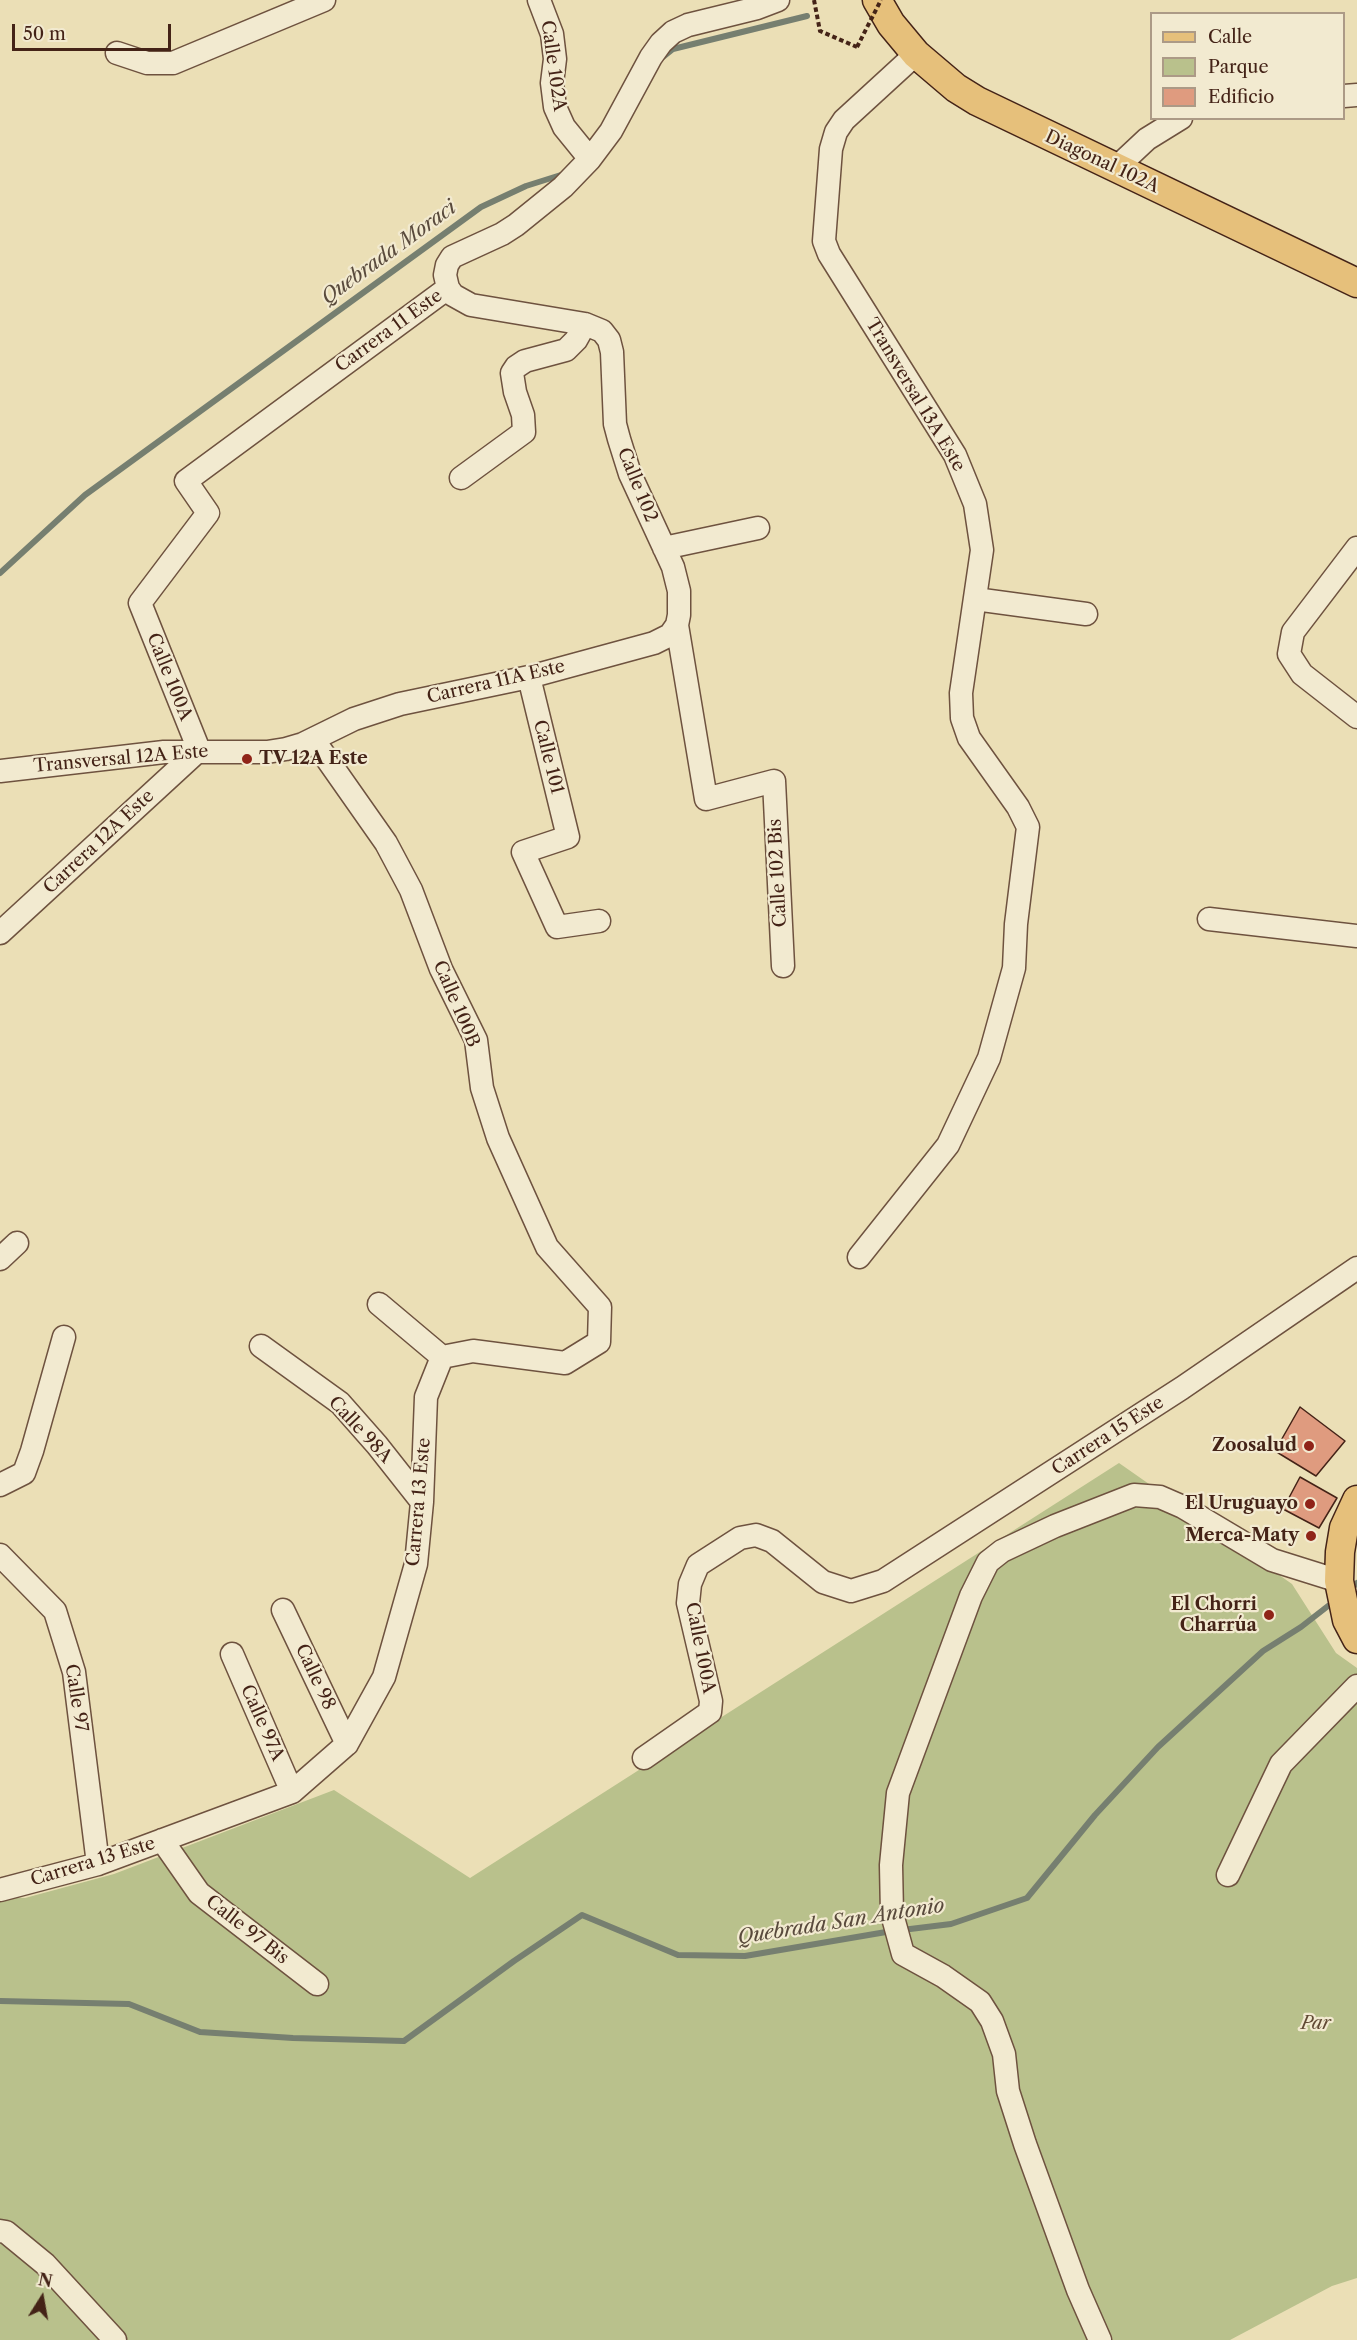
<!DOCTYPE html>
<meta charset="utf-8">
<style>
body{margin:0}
#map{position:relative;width:1357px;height:2340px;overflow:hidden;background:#ebdfb6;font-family:"Libre Caslon Text",serif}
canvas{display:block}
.legend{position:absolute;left:1150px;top:12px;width:195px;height:108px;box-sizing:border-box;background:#f2ead0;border:2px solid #ac9a86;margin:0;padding:8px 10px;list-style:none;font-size:18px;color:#442317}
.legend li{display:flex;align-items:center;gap:12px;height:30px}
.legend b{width:30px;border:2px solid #ac9a86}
.north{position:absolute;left:12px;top:2268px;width:60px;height:60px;-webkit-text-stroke:4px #f2ead0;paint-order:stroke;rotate:11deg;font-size:16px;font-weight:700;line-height:24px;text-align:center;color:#442317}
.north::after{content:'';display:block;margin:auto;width:21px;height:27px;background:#442317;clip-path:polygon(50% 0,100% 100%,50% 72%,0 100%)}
.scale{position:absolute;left:12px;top:24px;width:159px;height:27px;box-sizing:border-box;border:3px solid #442317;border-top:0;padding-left:8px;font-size:18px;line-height:21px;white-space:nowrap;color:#442317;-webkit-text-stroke:4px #f2ead0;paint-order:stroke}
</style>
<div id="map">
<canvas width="1357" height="2340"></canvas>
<ul class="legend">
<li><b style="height:8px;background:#e6c07b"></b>Calle</li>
<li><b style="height:16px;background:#b9c18c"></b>Parque</li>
<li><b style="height:16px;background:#df9b7f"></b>Edificio</li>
</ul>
<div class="north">N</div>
<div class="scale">50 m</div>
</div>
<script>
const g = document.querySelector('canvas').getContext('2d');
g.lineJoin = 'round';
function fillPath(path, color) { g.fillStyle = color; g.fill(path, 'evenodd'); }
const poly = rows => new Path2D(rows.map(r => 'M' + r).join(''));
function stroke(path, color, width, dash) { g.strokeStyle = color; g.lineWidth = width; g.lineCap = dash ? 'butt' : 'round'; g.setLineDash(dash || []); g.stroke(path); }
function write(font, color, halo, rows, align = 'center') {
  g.font = font + ' "Libre Caslon Text",serif'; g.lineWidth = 4.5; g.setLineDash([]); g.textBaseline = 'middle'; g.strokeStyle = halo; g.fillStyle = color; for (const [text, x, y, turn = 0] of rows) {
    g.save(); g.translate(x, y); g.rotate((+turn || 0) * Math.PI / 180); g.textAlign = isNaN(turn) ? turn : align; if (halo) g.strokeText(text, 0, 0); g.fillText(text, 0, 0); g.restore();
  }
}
const green = poly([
 [1119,1463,1292,1584,1336,1653,1357,1668,1357,2278,1332,2286,1230,2340,0,2340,0,1897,25,1898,114,1874,334,1790,470,1878]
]);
const stream = poly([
 [663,57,673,49,807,16],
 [0,573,85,495,481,207,526,186,564,174],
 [1355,1585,1357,1583],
 [902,1930,951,1924,1027,1898,1095,1815,1158,1747,1263,1651,1301,1627,1328,1606],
 [0,2001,129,2004,200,2032,293,2038,404,2041,514,1961,582,1915,678,1955,745,1956,892,1931]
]);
const building = poly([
 [1300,1407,1345,1441,1316,1476,1275,1451,1300,1407],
 [1300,1477,1337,1498,1319,1528,1283,1509,1300,1477]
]);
const path = poly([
 [814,0,820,31,857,47]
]);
const minor = poly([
 [539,0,552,34,555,59,552,83,555,107,564,127,590,159],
 [778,0,757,8,688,25,673,32,661,43,651,57,611,131,590,159,563,187,516,225,502,234,452,257,447,265,445,275,448,288,453,295,471,305,585,324,602,331,609,340,612,352,615,424,619,439,630,474,673,567,679,591,679,615,677,625,706,799,774,781,783,966],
 [117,53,147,63,173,63,324,0],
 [1344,96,1357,95],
 [1116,168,1147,139,1181,118],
 [461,478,524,432,523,415,515,392,512,373,516,367,525,361,566,350,576,340,585,324],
 [664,548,758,528],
 [1357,548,1293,632,1289,654,1302,674,1357,717],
 [975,599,1086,614],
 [529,677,568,837,523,852,557,927,599,921],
 [0,771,164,752,267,752,286,749,303,744,354,719,400,704,529,677,654,643,670,635,677,625],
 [1209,919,1357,936],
 [0,933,199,750,140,603,208,513,186,481,448,288],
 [859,1257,948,1145,989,1058,1014,968,1016,924,1028,827,1018,807,969,738,962,718,961,693,982,550,975,504,955,455,829,254,824,241,831,149,836,132,844,120,916,54],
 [0,1259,17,1243],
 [379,1304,442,1357],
 [261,1346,340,1403,377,1445,422,1502],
 [0,1485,24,1473,32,1451,64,1337],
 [0,1555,55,1611,74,1672,98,1864],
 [283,1610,347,1744],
 [232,1654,292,1792],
 [644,1758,710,1712,711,1701,688,1603,690,1584,698,1565,740,1538,756,1535,772,1541,823,1582,851,1591,883,1581,1182,1388,1357,1268],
 [162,1840,199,1893,317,1984],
 [1228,1875,1281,1764,1357,1686],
 [0,1890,98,1864,292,1792,347,1744,384,1677,416,1564,422,1502,426,1397,442,1357,473,1351,565,1363,599,1342,600,1307,547,1247,498,1138,482,1088,476,1040,441,969,411,890,386,843,313,739],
 [0,2231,6,2232,45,2264,115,2340],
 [1100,2340,1078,2290,1025,2144,1008,2091,1004,2054,992,2021,980,2002,943,1976,903,1954,892,1914,891,1865,898,1793,971,1596,988,1562,1002,1551,1055,1526,1134,1495,1160,1497,1183,1507,1272,1560,1339,1581]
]);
const major = poly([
 [877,0,891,24,916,54,956,88,977,101,1357,283],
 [1357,1500,1344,1528,1340,1552,1339,1581,1347,1620,1357,1639]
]);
const pathBridge = poly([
 [857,47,881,0]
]);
const markers = [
 [247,759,6,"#8f2418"],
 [1309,1446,6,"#8f2418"],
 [1310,1504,6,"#8f2418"],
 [1311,1536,6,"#8f2418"],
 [1269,1615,6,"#8f2418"]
];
const streetNames = [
 ["Calle 102A",553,66,82],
 ["Diagonal 102A",1102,162,25],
 ["Carrera 11 Este",389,331,-36],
 ["Transversal 13A Este",915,395,59],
 ["Calle 102",637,485,68],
 ["Calle 100A",169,677,68],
 ["Carrera 11A Este",496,682,-13],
 ["Calle 101",548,757,76],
 ["Transversal 12A Este",121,759,-5],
 ["Carrera 12A Este",99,842,-43],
 ["Calle 102 Bis",778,873,-93],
 ["Calle 100B",456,1004,67],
 ["Calle 98A",360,1430,47],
 ["Carrera 15 Este",1108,1436,-33],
 ["Carrera 13 Este",419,1502,-85],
 ["Calle 100A",700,1648,79],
 ["Calle 98",315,1677,65],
 ["Calle 97",76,1698,81],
 ["Calle 97A",262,1723,66],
 ["Carrera 13 Este",93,1862,-17],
 ["Calle 97 Bis",247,1930,38]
];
const poiNames = [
 ["TV 12A Este",259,759,"left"],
 ["Zoosalud",1297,1446],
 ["El Uruguayo",1298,1504],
 ["Merca-Maty",1299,1536],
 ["El Chorri",1257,1605],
 ["Charrúa",1257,1626]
];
const parkNames = [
 ["Par",1316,2024]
];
const waterNames = [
 ["Quebrada Moraci",389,253,-36],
 ["Quebrada San Antonio",841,1922,-9]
];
fillPath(green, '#b9c18c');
stroke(stream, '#767f70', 6);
fillPath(building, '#df9b7f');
stroke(building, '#442317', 1.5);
stroke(minor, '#6e523f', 25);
stroke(major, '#442317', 31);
stroke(path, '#442317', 4, [4.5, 3]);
stroke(minor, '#f2ead0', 22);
stroke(major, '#e6c07b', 28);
stroke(pathBridge, '#442317', 4, [4.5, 3]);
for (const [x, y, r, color] of markers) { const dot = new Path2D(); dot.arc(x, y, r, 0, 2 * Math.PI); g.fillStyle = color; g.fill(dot); stroke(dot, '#f2ead0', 2); }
write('18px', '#442317', '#f2ead0', streetNames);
write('bold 18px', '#442317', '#f2ead0', poiNames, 'right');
write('italic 18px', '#614a34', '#f2ead0', parkNames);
write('italic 20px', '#594a3c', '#f2ead0', waterNames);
</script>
